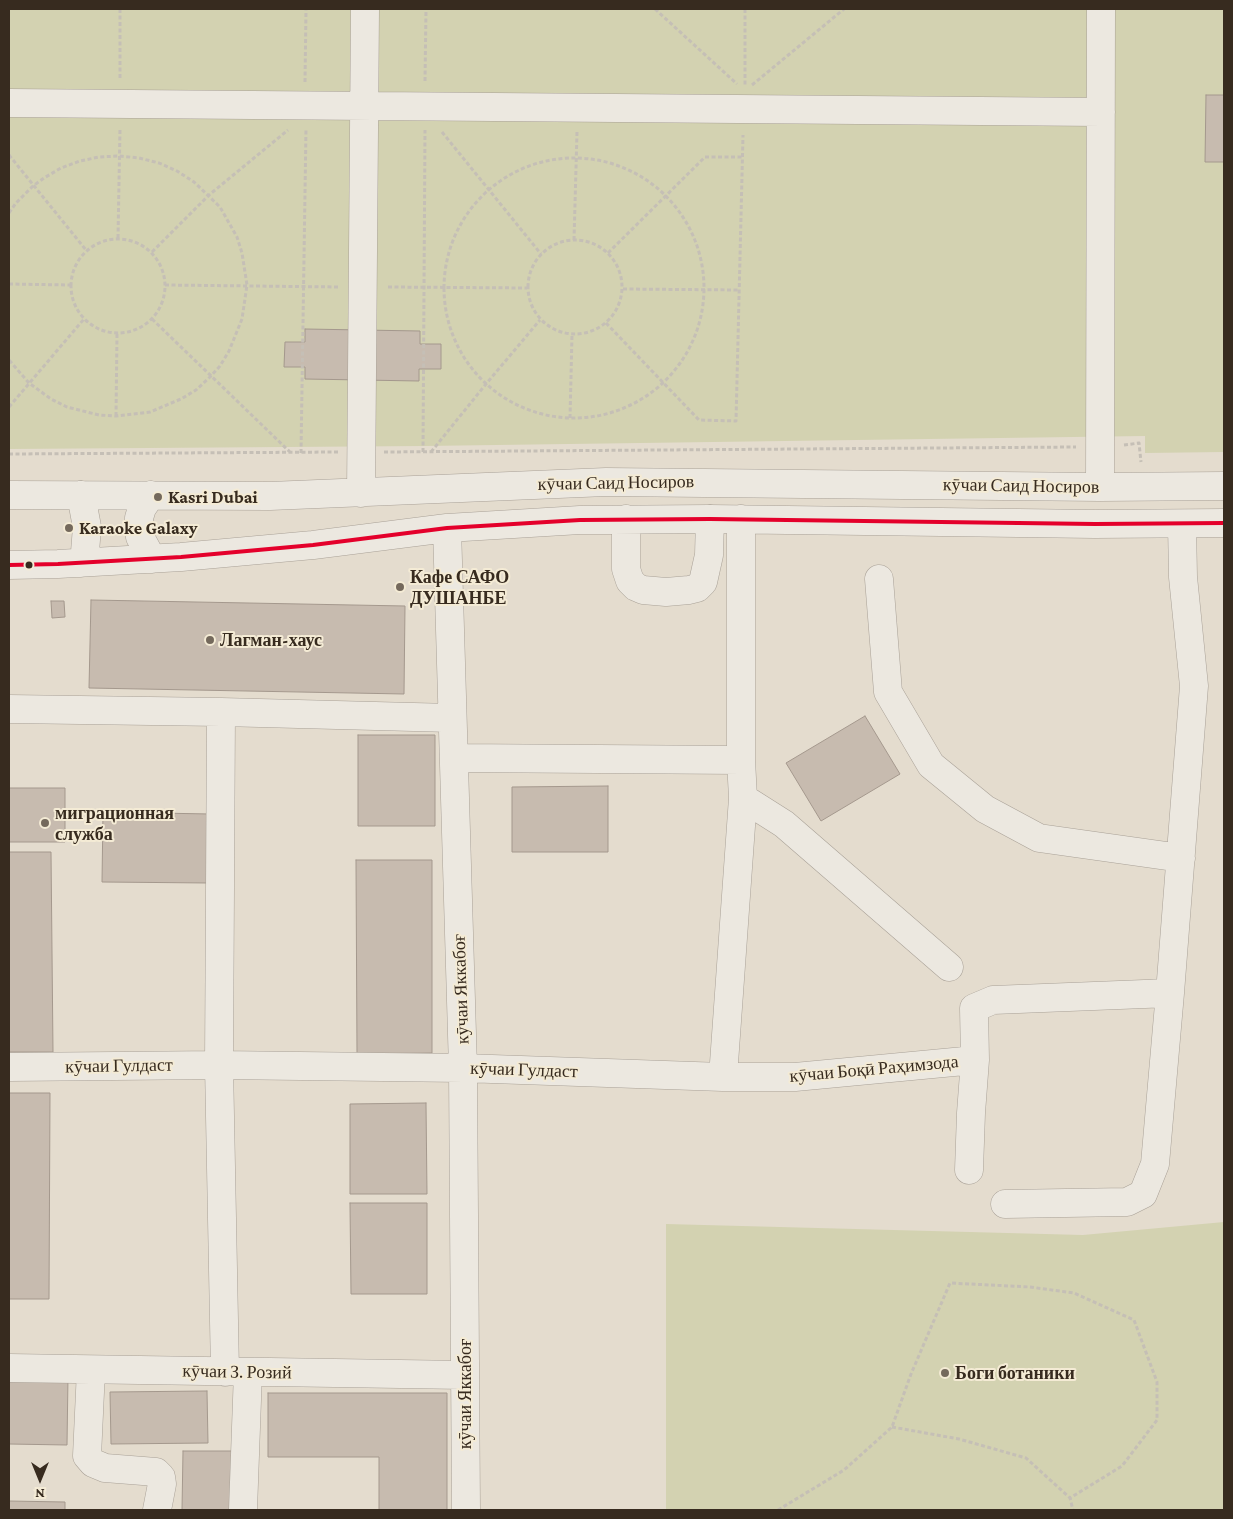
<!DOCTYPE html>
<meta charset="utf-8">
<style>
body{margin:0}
#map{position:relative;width:1233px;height:1519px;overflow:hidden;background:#e4dcce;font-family:"Crimson Pro",serif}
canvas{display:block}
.frame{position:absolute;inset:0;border:10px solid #372b1f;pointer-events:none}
.north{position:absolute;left:15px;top:1454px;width:50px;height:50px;-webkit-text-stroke:4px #f4ebd5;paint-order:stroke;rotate:180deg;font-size:14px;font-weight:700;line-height:20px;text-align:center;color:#372b1f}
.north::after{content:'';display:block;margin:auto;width:18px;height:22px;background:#372b1f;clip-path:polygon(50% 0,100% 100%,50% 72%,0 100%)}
</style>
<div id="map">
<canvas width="1233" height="1519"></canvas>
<div class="frame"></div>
<div class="north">N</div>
</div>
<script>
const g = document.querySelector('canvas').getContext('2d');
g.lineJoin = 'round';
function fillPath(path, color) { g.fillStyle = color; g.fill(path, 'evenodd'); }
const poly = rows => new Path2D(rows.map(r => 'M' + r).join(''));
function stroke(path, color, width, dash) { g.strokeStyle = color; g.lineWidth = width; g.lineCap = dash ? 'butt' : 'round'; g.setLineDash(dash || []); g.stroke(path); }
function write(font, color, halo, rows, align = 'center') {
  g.font = font + ' "Crimson Pro",serif'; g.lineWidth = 4; g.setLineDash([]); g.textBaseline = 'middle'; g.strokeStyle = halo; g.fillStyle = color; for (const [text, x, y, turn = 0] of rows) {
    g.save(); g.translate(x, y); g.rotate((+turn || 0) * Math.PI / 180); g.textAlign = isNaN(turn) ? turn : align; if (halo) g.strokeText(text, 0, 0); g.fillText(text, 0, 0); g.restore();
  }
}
const green = poly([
 [9,9,1224,9,1224,452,1145,453,1145,436,424,446,9,449],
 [1224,1222,1224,1510,666,1510,666,1224,1083,1235]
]);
const building = poly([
 [1206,95,1224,95,1224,162,1205,162,1206,95],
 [305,329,420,331,420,344,441,344,441,369,419,369,419,381,305,379,305,367,284,367,285,342,305,342,305,329],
 [91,600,405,606,404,694,89,688,91,600],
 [51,601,64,601,65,617,52,618,51,601],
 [865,716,900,774,821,821,786,763,865,716],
 [358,735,435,735,435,826,358,826,358,735],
 [608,786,608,852,512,852,512,787,608,786],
 [9,788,65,788,65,842,9,842,9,788],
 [103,812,210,814,209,883,102,882,103,812],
 [9,852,51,852,53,1052,9,1052,9,852],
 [356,860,432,860,432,1053,357,1054,356,860],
 [9,1093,50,1093,49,1299,9,1299,9,1093],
 [426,1103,427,1194,350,1194,350,1104,426,1103],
 [350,1203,427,1203,427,1294,351,1294,350,1203],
 [9,1375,68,1376,67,1445,9,1444,9,1375],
 [207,1391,208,1443,111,1444,110,1392,207,1391],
 [268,1393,447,1393,447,1510,379,1510,379,1457,268,1457,268,1393],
 [183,1451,235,1451,234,1510,182,1510,183,1451],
 [9,1501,65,1502,65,1510,9,1510,9,1501]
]);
const path = poly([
 [120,9,120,79],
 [655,9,737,84],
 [745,9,745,85],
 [425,81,426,9],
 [305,82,306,9],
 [752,85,844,9],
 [442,132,541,254],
 [9,155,86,250],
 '444 288a130 130 0 1 1 260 0a130 130 0 1 1-260 0Z',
 [9,213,16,203,33,186,44,178,61,168,80,161,99,157,119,156,139,158,159,163,177,171,194,182,220,207,237,237,242,253,247,285,242,319,229,351,220,366,210,377,196,390,181,399,150,412,116,416,99,415,67,407,51,399,29,383,9,360],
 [118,238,120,129],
 '71 286a47 47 0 1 1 94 0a47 47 0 1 1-94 0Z',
 '528 287a47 47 0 1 1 94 0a47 47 0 1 1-94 0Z',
 [574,240,577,132],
 [152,252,209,195,288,130],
 [608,253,705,157,743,157],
 [9,284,70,285],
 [165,285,339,287],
 [388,287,527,288],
 [623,289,739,290],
 [152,319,290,452],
 [606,323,699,420,736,421,743,135],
 [9,407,84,319],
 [116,416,117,333],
 [570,418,572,335],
 [1124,445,1139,443,1141,462],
 [384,452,1076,447],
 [423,452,425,130],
 [431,452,486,384,540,320],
 [301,453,306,128],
 [9,454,338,452],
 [892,1427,959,1439,1026,1458,1070,1498],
 [778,1510,844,1470,892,1427,911,1374,950,1283,1030,1287,1074,1293,1134,1320,1157,1382,1157,1420,1122,1466,1070,1498,1073,1510]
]);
const minor = poly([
 [9,103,1101,112],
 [1100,487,1101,9],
 [361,493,365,9],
 [9,495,270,496,606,482,1100,487,1224,486],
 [81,495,87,527,85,552,81,563],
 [151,495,142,508,139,518,139,527,140,537,152,559],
 [626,519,626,569,630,581,636,587,643,590,666,592,689,590,697,588,703,582,709,555,710,519],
 [447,528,463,1068,466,1510],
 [9,565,58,564,181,557,313,545,447,528,580,520,710,519,1095,524,1224,523],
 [879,579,888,692,931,765,985,809,1039,838,1181,858],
 [9,709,221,712,452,718],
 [221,712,219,1065,225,1372],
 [454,758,741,760],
 [743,798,784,824,949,967],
 [9,1067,219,1065,463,1068,723,1077,795,1077,975,1060],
 [723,1077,743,798,741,760,741,519],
 [969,1170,971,1113,975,1060,974,1008,993,1000,1170,993],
 [1005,1204,1127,1202,1143,1194,1155,1164,1170,993,1194,686,1183,577,1182,524],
 [9,1368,465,1375],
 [91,1370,87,1456,93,1463,105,1468,156,1472,161,1477,162,1484,157,1510],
 [243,1510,248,1372]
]);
const bus1 = poly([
 [9,565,58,564,181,557,313,545,447,528,580,520,710,519,1095,524,1224,523]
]);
const markers = [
 [158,497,5,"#74695c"],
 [69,528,5,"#74695c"],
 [29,565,4.5,"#372b1f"],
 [400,587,5,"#74695c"],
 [210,640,5,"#74695c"],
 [45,823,5,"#74695c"],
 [945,1373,5,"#74695c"]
];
const streetNames = [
 ["кӯчаи Саид Носиров",616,483,-1],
 ["кӯчаи Саид Носиров",1021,486,1],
 ["кӯчаи Яккабоғ",461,989,-92],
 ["кӯчаи Гулдаст",119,1066,-1],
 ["кӯчаи Боқӣ Раҳимзода",874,1069,-5],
 ["кӯчаи Гулдаст",524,1070,2],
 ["кӯчаи З. Розий",237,1372,1],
 ["кӯчаи Яккабоғ",465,1394,-90]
];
const poiNames = [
 ["Kasri Dubai",168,497],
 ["Karaoke Galaxy",79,528],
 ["Кафе САФО",410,577],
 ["ДУШАНБЕ",410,598],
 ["Лагман-хаус",220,640],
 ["миграционная",55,813],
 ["служба",55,834],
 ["Боги ботаники",955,1373]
];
fillPath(green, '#d3d2b1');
fillPath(building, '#c7bbaf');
stroke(building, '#a4988d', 1);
stroke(minor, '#a9a197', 29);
stroke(path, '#c5bfb6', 3, [4, 2.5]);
stroke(minor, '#ece8e0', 28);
stroke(bus1, '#e4002b', 4);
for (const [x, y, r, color] of markers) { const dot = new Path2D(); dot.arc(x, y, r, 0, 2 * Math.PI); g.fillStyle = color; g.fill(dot); stroke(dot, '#f4ebd5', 2); }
write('18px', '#372b1f', '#f4ebd5', streetNames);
write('bold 18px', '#372b1f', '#f4ebd5', poiNames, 'left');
</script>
